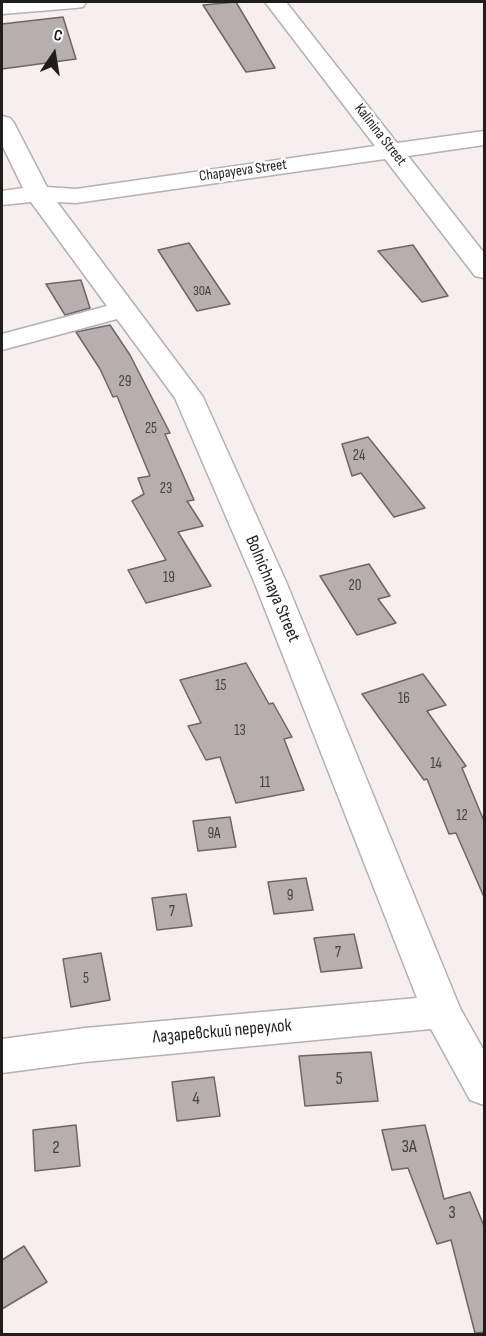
<!DOCTYPE html>
<meta charset="utf-8">
<style>
body{margin:0}
#map{position:relative;width:486px;height:1336px;overflow:hidden;background:#f6eeef;font-family:"Sofia Sans Condensed",sans-serif}
canvas{display:block}
.frame{position:absolute;inset:0;border:3px solid #201d1d;pointer-events:none}
.north{position:absolute;left:24px;top:24px;width:60px;height:60px;-webkit-text-stroke:4px #fff;paint-order:stroke;rotate:12deg;font-size:16px;font-weight:700;line-height:24px;text-align:center;color:#201d1d}
.north::after{content:'';display:block;margin:auto;width:21px;height:27px;background:#201d1d;clip-path:polygon(50% 0,100% 100%,50% 72%,0 100%)}
</style>
<div id="map">
<canvas width="486" height="1336"></canvas>
<div class="frame"></div>
<div class="north">С</div>
</div>
<script>
const g = document.querySelector('canvas').getContext('2d');
g.lineJoin = 'round';
function fillPath(path, color) { g.fillStyle = color; g.fill(path, 'evenodd'); }
const poly = rows => new Path2D(rows.map(r => 'M' + r).join(''));
function stroke(path, color, width, dash) { g.strokeStyle = color; g.lineWidth = width; g.lineCap = dash ? 'butt' : 'round'; g.setLineDash(dash || []); g.stroke(path); }
function write(font, color, halo, rows, align = 'center') {
  g.font = font + ' "Sofia Sans Condensed",sans-serif'; g.lineWidth = 5; g.setLineDash([]); g.textBaseline = 'middle'; g.strokeStyle = halo; g.fillStyle = color; for (const [text, x, y, turn = 0] of rows) {
    g.save(); g.translate(x, y); g.rotate((+turn || 0) * Math.PI / 180); g.textAlign = isNaN(turn) ? turn : align; if (halo) g.strokeText(text, 0, 0); g.fillText(text, 0, 0); g.restore();
  }
}
const building = poly([
 [236,2,275,68,246,72,203,5,236,2],
 [63,17,76,59,2,69,2,24,63,17],
 [189,243,230,304,197,311,158,250,189,243],
 [413,245,448,296,422,302,378,251,413,245],
 [81,280,90,308,65,315,46,284,81,280],
 [110,325,130,355,170,433,165,434,194,500,187,501,203,526,178,532,211,586,146,603,128,570,166,560,132,501,144,494,138,478,150,476,117,396,113,397,100,369,76,332,110,325],
 [368,437,425,508,394,517,361,473,352,476,342,444,368,437],
 [369,564,390,596,378,599,396,623,357,635,320,576,369,564],
 [246,663,269,704,273,703,292,737,284,739,304,790,236,803,220,757,206,760,188,726,201,723,180,680,246,663],
 [423,674,446,705,427,711,466,766,462,768,484,821,484,897,456,833,449,834,427,779,424,780,362,694,423,674],
 [230,817,236,847,198,851,193,821,230,817],
 [306,878,313,910,274,914,268,882,306,878],
 [186,894,192,926,157,930,152,898,186,894],
 [354,934,362,968,321,972,314,938,354,934],
 [101,953,110,1000,71,1007,63,959,101,953],
 [371,1052,378,1101,305,1106,299,1056,371,1052],
 [214,1077,220,1116,177,1121,172,1082,214,1077],
 [76,1125,80,1166,35,1171,33,1130,76,1125],
 [425,1125,444,1199,470,1192,484,1226,484,1332,475,1333,451,1240,437,1244,408,1168,392,1170,382,1130,425,1125],
 [24,1246,47,1282,2,1309,2,1260,24,1246]
]);
const minor = poly([
 [2,2,86,2,83,7,75,8,2,14,2,2],
 [265,2,286,2,397,143,484,131,484,145,408,156,484,253,484,278,475,276,385,159,76,203,57,202,203,397,287,584,460,1008,484,1051,484,1105,470,1100,431,1029,85,1062,2,1073,2,1039,85,1028,417,998,255,584,175,398,117,319,2,350,2,334,107,306,31,202,2,205,2,191,23,188,2,145,2,116,10,118,14,123,47,187,76,189,375,146,265,2]
]);
const farNumbernames = [
 ["30А",202,291]
];
const farStreetnames = [
 ["Kalinina Street",380,135,52],
 ["Chapayeva Street",243,171,-8]
];
const numberNames = [
 ["29",125,382],
 ["25",151,429],
 ["24",359,456],
 ["23",166,489],
 ["19",169,578],
 ["20",355,586],
 ["15",221,686],
 ["16",404,699],
 ["13",240,731],
 ["14",436,764],
 ["11",265,783],
 ["12",462,816],
 ["9А",214,834],
 ["9",290,896],
 ["7",172,912],
 ["7",338,953],
 ["5",86,979]
];
const streetNames = [
 ["Bolnichnaya Street",272,589,67],
 ["Лазаревский переулок",222,1032,-5]
];
const nearNumbernames = [
 ["5",339,1079],
 ["4",196,1099],
 ["3А",409,1147],
 ["2",56,1148],
 ["3",452,1213]
];
fillPath(building, '#b7afaf');
stroke(building, '#6d6666', 1.5);
stroke(minor, '#b7afb0', 3);
fillPath(minor, '#fff');
write('14px', '#464242', null, farNumbernames);
write('15px', '#201d1d', '#fff', farStreetnames);
write('15px', '#464242', null, numberNames);
write('18px', '#201d1d', '#fff', streetNames);
write('18px', '#464242', null, nearNumbernames);
</script>
